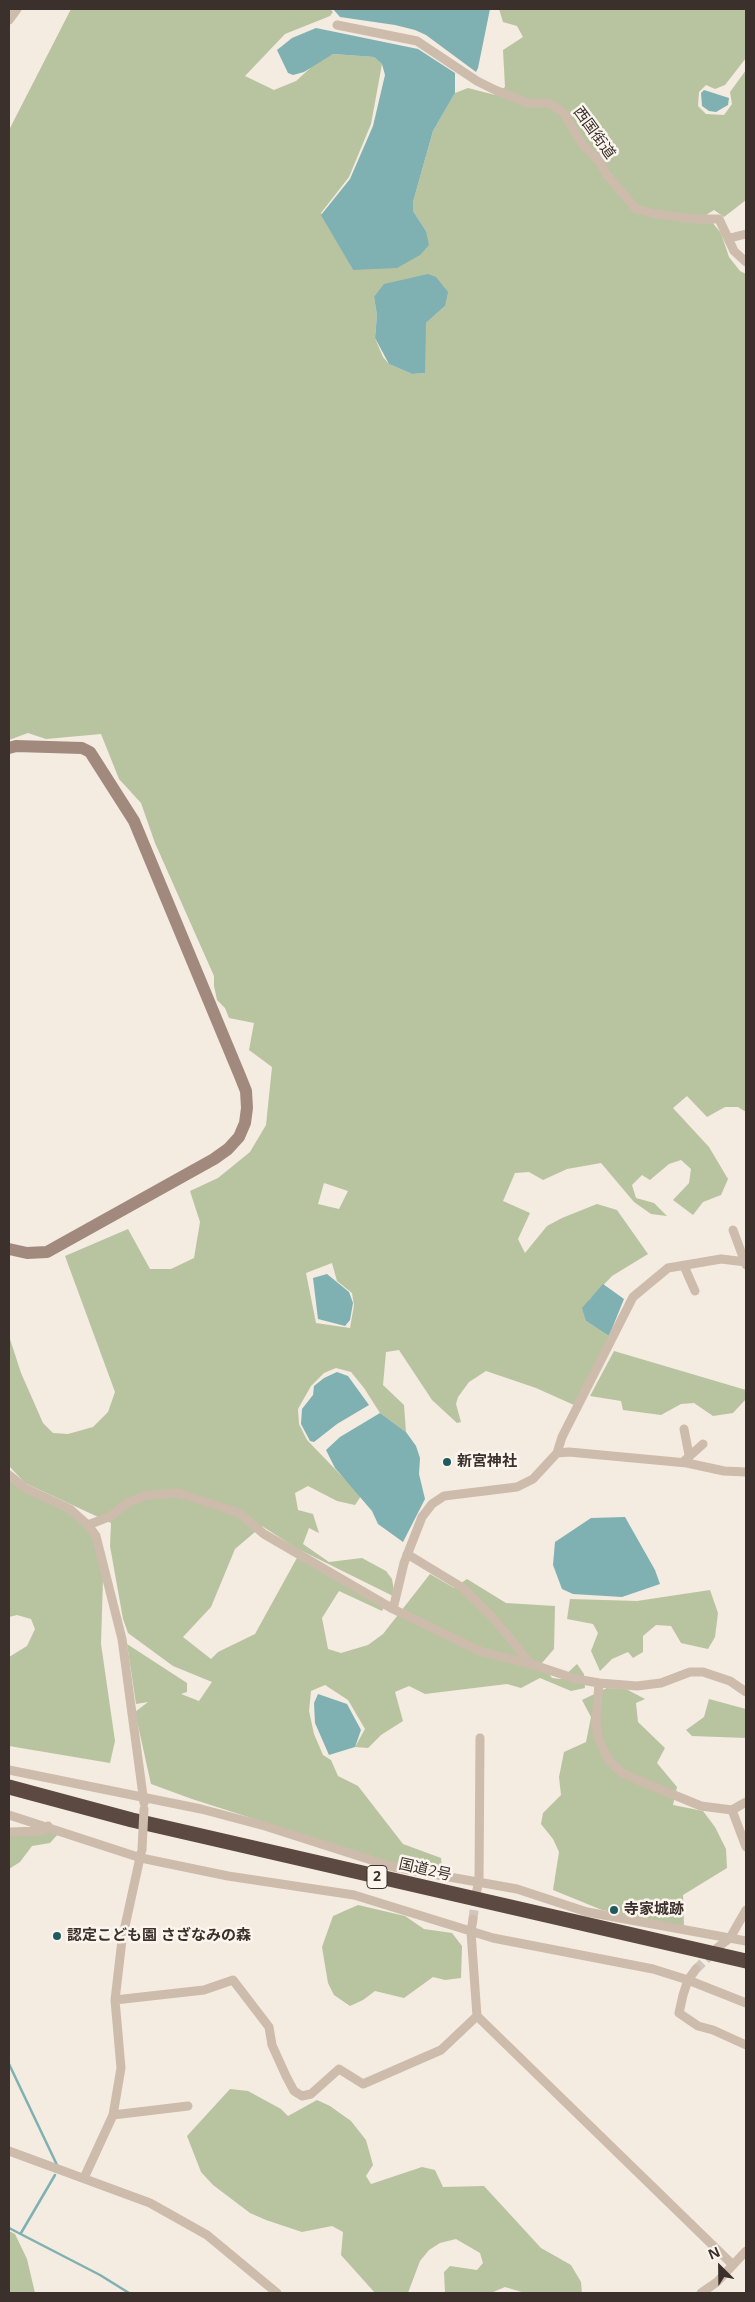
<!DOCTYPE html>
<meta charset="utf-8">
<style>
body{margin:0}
#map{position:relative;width:755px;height:2302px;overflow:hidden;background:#f4ebe1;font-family:"Open Sans",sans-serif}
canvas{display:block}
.frame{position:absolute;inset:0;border:10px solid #3b302b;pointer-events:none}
.north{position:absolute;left:695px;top:2242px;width:50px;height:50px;-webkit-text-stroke:4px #fbf5ee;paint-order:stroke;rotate:337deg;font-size:14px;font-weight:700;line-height:20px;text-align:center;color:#3b302b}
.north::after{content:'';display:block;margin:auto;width:18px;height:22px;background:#3b302b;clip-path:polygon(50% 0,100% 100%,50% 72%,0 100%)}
</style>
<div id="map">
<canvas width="755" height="2302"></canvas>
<div class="frame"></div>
<div class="north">N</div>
</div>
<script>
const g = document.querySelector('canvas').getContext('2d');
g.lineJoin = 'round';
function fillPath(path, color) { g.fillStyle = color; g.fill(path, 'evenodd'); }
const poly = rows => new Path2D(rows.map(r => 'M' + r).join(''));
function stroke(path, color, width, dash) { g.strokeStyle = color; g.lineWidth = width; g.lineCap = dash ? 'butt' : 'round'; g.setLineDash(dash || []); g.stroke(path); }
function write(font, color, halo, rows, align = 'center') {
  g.font = font + ' "Open Sans","Noto Sans JP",sans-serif'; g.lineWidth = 5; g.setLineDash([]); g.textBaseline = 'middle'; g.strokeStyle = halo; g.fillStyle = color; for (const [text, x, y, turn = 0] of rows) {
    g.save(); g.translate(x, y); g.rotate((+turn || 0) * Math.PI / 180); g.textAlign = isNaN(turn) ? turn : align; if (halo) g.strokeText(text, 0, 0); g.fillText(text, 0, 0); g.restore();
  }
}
const green = poly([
 [71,9,330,9,333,12,330,16,285,34,245,76,274,90,296,81,317,62,333,54,374,57,382,64,371,124,349,177,321,213,353,270,426,231,413,211,413,202,433,131,455,93,468,88,495,95,505,87,503,50,523,37,517,26,503,22,499,9,746,9,746,58,725,85,715,89,706,85,699,92,698,106,706,114,724,115,732,104,730,92,746,70,746,200,724,217,714,210,706,215,721,233,729,257,740,271,746,274,746,1112,738,1107,725,1107,707,1117,687,1096,673,1108,709,1147,728,1179,721,1195,703,1202,693,1215,673,1200,689,1183,691,1169,681,1160,669,1164,650,1180,642,1175,632,1185,636,1198,654,1203,667,1216,651,1214,634,1202,601,1163,567,1169,543,1180,529,1172,515,1173,503,1201,530,1213,518,1239,525,1253,547,1226,562,1218,597,1204,617,1210,648,1254,612,1276,589,1300,586,1321,609,1336,574,1405,536,1388,486,1371,469,1382,458,1397,456,1404,461,1422,457,1423,432,1400,399,1350,386,1352,383,1385,404,1405,406,1432,380,1413,364,1388,351,1372,336,1368,324,1373,311,1386,298,1409,299,1424,307,1440,361,1496,355,1505,337,1501,308,1486,295,1493,298,1510,313,1514,319,1533,309,1528,303,1544,329,1562,362,1558,386,1571,392,1579,395,1597,296,1548,262,1526,235,1549,211,1607,183,1637,211,1659,218,1652,255,1634,298,1556,384,1607,382,1611,339,1591,322,1618,328,1649,341,1653,368,1645,383,1634,430,1574,454,1588,467,1579,506,1603,555,1606,554,1649,542,1663,552,1678,561,1679,577,1664,584,1674,585,1688,571,1691,540,1678,521,1688,507,1684,425,1694,409,1686,395,1692,403,1721,381,1735,368,1748,355,1747,365,1729,348,1700,325,1685,311,1691,309,1711,314,1734,323,1755,331,1760,338,1776,358,1786,403,1844,441,1858,442,1868,395,1864,192,1799,151,1784,135,1712,148,1702,136,1704,127,1644,187,1683,187,1692,181,1694,199,1701,212,1682,173,1666,128,1633,123,1619,110,1546,111,1523,25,1483,9,1466,9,1336,21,1373,43,1423,53,1433,68,1434,93,1427,108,1412,115,1392,65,1256,128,1229,150,1269,171,1269,194,1258,200,1222,190,1191,218,1178,250,1152,266,1125,272,1067,249,1050,254,1023,229,1018,225,1008,217,1000,214,986,214,976,155,843,141,803,119,779,101,734,46,739,28,733,9,740,9,130],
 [374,297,445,306,426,323,423,347,424,373,412,374,389,364,383,357,375,338,377,315],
 [324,1183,348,1191,339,1209,318,1204],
 [332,1263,337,1281,352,1293,354,1305,350,1328,316,1323,306,1273],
 [614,1351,746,1390,746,1399,733,1413,713,1416,694,1403,681,1404,661,1415,623,1410,621,1401,590,1396],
 [9,1479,68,1512,86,1527,93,1537,103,1579,101,1644,115,1741,110,1763,9,1746,9,1657,27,1646,35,1629,31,1619,17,1615,9,1617],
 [710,1590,718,1613,715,1637,708,1649,681,1643,671,1626,656,1625,643,1636,643,1652,633,1658,628,1652,612,1659,600,1671,591,1651,598,1633,593,1624,567,1619,570,1599,637,1601],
 [607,1688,626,1689,645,1699,636,1703,638,1722,665,1748,657,1763,677,1787,673,1805,703,1811,715,1827,726,1849,727,1868,683,1895,684,1926,602,1910,553,1890,559,1852,553,1839,541,1824,543,1813,561,1795,559,1777,564,1752,586,1742,591,1717,582,1700],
 [709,1699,746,1709,746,1738,692,1736,686,1730,704,1717],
 [48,1831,59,1833,50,1843,32,1846,20,1862,9,1869,9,1834],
 [358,1905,405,1916,424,1929,452,1933,462,1946,461,1978,445,1980,433,1977,404,1998,375,1991,363,2000,350,2006,334,1995,328,1983,322,1947,333,1916],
 [230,2089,248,2091,281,2109,288,2116,317,2100,330,2106,351,2121,366,2140,373,2165,366,2176,371,2184,422,2167,435,2170,443,2187,484,2186,541,2248,571,2265,581,2282,582,2293,525,2293,505,2287,491,2293,445,2293,444,2272,450,2266,477,2270,483,2263,480,2253,456,2239,440,2243,429,2250,420,2261,408,2293,375,2293,341,2255,343,2232,332,2226,302,2232,266,2220,250,2213,213,2185,201,2172,187,2136],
 [9,2231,15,2234,27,2259,35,2293,9,2293]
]);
const water = poly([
 [333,9,490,9,478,68,476,72,426,35,415,30,395,25,340,17],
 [316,28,418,49,455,73,455,93,433,131,413,202,413,211,426,231,429,245,420,255,397,268,353,270,321,215,350,179,373,126,385,75,382,64,374,57,333,54,304,72,293,75,288,73,277,50,292,38],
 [704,90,729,98,728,105,716,112,709,111,702,106,701,93],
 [428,274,436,277,448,292,445,306,426,323,425,373,412,374,389,364,375,338,377,315,374,297,384,284],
 [327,1274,349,1292,353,1303,350,1320,345,1326,318,1319,313,1278],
 [603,1284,624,1299,609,1336,586,1321,582,1308],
 [337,1372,348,1376,369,1405,337,1424,314,1442,310,1441,301,1424,302,1409,313,1395,314,1386,324,1378],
 [380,1413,406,1432,416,1446,420,1458,419,1474,425,1499,403,1542,378,1524,372,1511,335,1468,326,1450,340,1437],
 [625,1517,655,1570,660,1584,622,1597,573,1594,562,1589,553,1565,555,1542,591,1518],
 [318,1694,347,1704,361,1730,355,1747,329,1755,315,1723,314,1703]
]);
const stream = poly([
 [9,2064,57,2165],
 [9,2228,100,2275,129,2293],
 [21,2233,55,2175]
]);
const streetTunnel = poly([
 [473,1919,476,1895],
 [696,1969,714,1952]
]);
const street = poly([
 [9,20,17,9],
 [337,25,417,41,477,81,495,90,528,103,549,103,563,112,582,144,599,161,607,175,636,209,656,214,694,219,719,219,734,251,746,262],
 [730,238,746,234],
 [733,1230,746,1265],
 [684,1266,695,1291],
 [684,1429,689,1455],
 [557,1453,569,1452,687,1463,724,1471,746,1472],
 [683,1462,703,1444],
 [9,1475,25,1488,70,1509,88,1525,96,1536,122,1639,144,1803],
 [88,1525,111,1516,127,1503,147,1495,179,1493,239,1513,264,1534,393,1609,482,1652,531,1664,576,1679,599,1683,637,1686,661,1683,690,1672,703,1672,730,1681,746,1692],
 [407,1554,463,1588,494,1619,531,1664],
 [393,1609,404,1563,422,1517,432,1504,444,1496,517,1487,533,1479,557,1453,562,1437,633,1297,668,1268,721,1259,746,1262],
 [599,1683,596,1723,598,1738,608,1759,622,1773,640,1781,701,1806,732,1810,746,1847],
 [9,1770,201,1809,265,1826,393,1867,517,1889,587,1912,746,1941],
 [732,1810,746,1802],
 [9,1815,141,1858,228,1876,354,1895,493,1938,653,1969,688,1980,746,2003],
 [9,1832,42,1831,48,1826],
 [476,1894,479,1881,480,1738],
 [473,1919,471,1932,477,2016,733,2265],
 [717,1948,730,1938,746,1910],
 [696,1969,688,1980,683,1995,679,2013,698,2026,713,2030,746,2045],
 [115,2000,204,1990,233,1980,269,2027,272,2045,286,2076,294,2091,302,2096,311,2094,339,2069,363,2084,441,2050,477,2016],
 [113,2115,188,2106],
 [9,2151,150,2203,207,2235,277,2293],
 [84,2178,113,2115,121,2068,115,2000,122,1940,141,1853],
 [701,2293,717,2282,746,2251]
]);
const secondary = poly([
 [9,748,16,746,82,748,90,752,134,821,240,1076,246,1091,247,1108,245,1123,239,1137,228,1149,214,1159,47,1252,27,1253,9,1249]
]);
const highway = poly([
 [9,1787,132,1820,746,1961]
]);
const streetBridge = poly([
 [142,1850,144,1809]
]);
const markers = [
 [447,1462,5,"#1f5a5e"],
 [614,1910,5,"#1f5a5e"],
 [57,1936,5,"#1f5a5e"]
];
const shields = [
 [377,1877,20]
];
const shieldNames = [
 ["2",377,1877]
];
const streetNames = [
 ["西国街道",594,133,54],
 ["国道2号",425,1870,13]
];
const poiNames = [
 ["新宮神社",457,1462],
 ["寺家城跡",624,1910],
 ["認定こども園 さざなみの森",67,1936]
];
fillPath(green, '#b8c4a0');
fillPath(water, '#7fb0b2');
stroke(stream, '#7fb0b2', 2.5);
stroke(streetTunnel, '#cfc6bd', 9, [9, 4.5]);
stroke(street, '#cdbbac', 9);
stroke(secondary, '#a18a7d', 12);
stroke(highway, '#5c4a42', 15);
stroke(streetBridge, '#cdbbac', 9);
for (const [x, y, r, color] of markers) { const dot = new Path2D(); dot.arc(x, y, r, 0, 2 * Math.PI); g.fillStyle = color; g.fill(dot); stroke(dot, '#fbf5ee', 2); }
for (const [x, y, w] of shields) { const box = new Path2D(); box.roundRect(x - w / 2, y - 11.5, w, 23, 4); g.fillStyle = '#fbf5ee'; g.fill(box); stroke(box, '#3b302b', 1); }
write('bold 14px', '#3b302b', null, shieldNames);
write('15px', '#3b302b', '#fbf5ee', streetNames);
write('bold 15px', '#3b302b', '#fbf5ee', poiNames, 'left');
</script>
